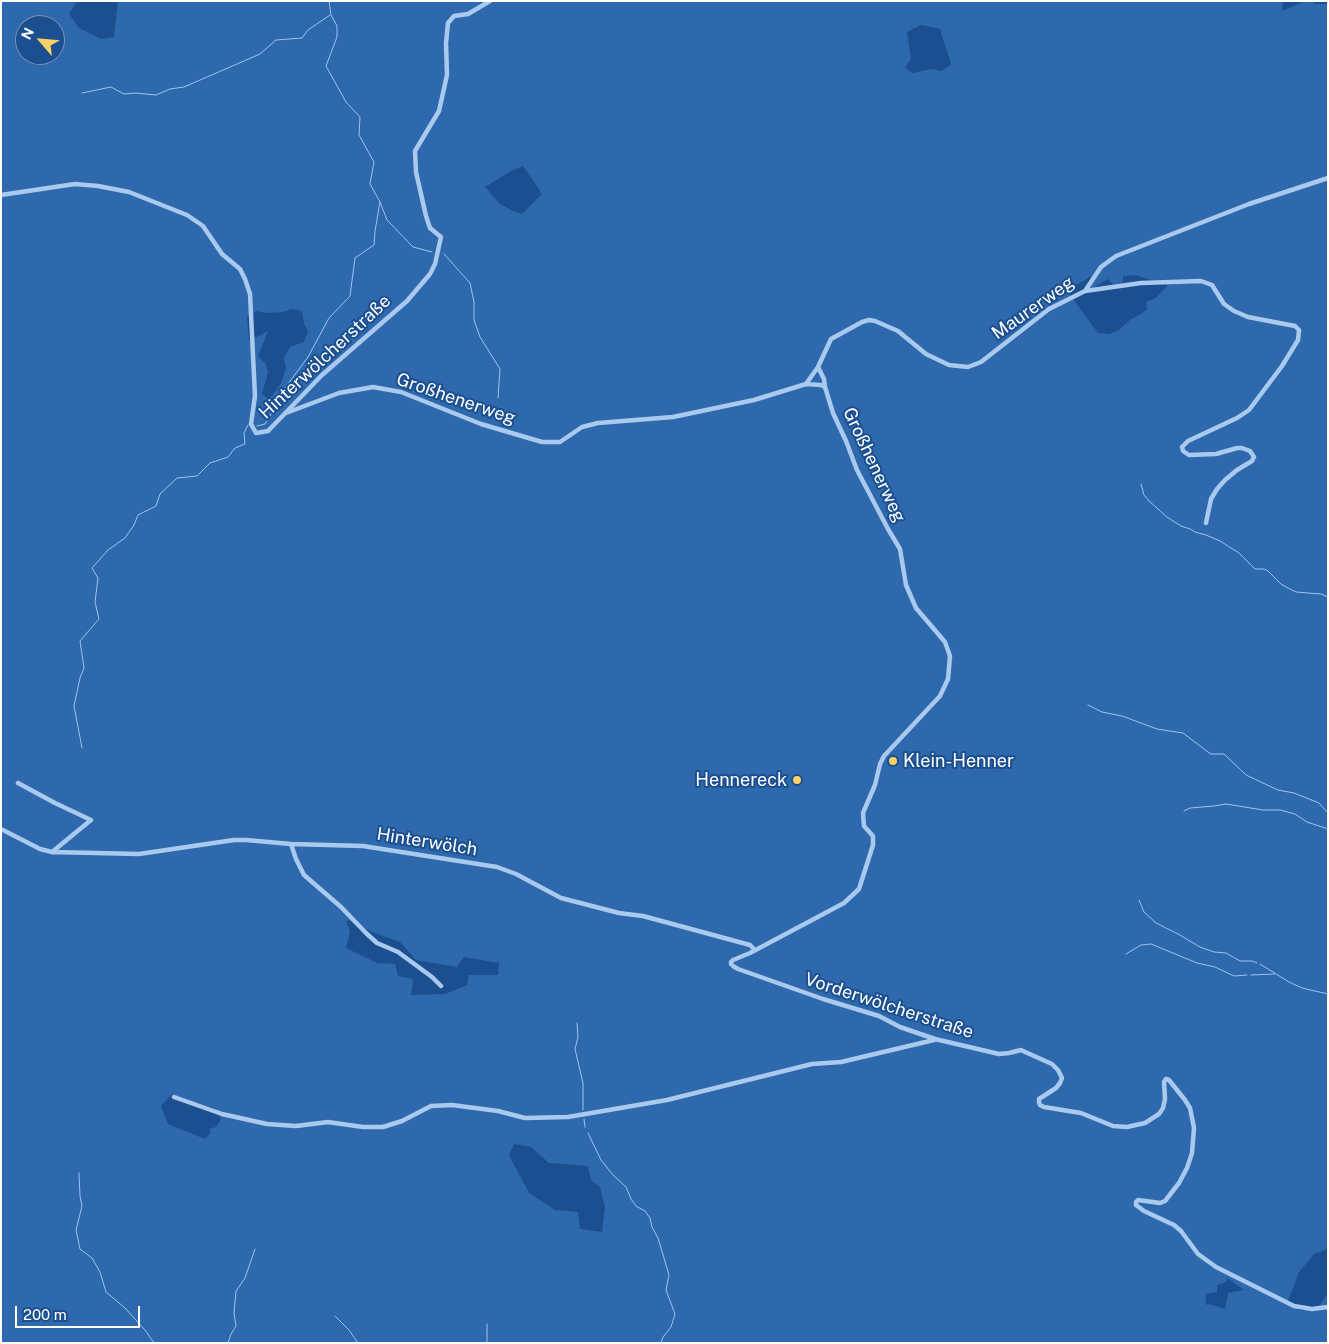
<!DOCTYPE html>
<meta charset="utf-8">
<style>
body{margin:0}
#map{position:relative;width:1329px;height:1344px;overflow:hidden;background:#1b4f8f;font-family:"Public Sans",sans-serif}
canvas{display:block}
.frame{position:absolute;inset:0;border:2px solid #fff;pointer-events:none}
.north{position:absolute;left:15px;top:15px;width:50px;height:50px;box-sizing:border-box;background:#1b4f8f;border:1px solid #7695bc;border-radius:50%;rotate:297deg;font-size:14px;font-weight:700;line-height:20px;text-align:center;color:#fff}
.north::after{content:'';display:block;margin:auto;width:18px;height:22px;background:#ffd166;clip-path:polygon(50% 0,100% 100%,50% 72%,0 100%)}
.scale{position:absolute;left:15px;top:1306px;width:125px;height:22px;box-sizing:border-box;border:2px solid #fff;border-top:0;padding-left:6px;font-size:15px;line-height:18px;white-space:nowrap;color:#fff;-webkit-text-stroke:4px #1b4f8f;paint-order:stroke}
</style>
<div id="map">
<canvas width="1329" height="1344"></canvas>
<div class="frame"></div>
<div class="north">N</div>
<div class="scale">200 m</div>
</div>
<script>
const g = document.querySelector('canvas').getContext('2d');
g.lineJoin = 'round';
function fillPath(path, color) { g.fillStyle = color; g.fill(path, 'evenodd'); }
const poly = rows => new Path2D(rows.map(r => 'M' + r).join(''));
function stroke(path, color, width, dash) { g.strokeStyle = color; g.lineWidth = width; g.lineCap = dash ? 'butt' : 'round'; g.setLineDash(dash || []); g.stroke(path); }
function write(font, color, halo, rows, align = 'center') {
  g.font = font + ' "Public Sans",sans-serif'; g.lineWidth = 4; g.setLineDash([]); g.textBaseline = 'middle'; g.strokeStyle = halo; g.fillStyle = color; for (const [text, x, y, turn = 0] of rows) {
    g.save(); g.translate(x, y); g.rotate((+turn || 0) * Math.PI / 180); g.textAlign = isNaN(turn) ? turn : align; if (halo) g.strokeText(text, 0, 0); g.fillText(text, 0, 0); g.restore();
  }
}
const green = poly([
 [1,1,77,1,69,14,79,28,101,39,114,37,118,1,1283,1,1282,11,1305,1,1313,1,1314,4,1328,4,1328,1249,1314,1254,1299,1272,1287,1304,1299,1310,1316,1311,1326,1296,1328,1295,1328,1343,1,1343],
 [25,25,55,25,55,55,25,55],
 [921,25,940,29,951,64,942,71,931,69,913,73,905,68,911,59,907,32],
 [523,166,542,194,522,214,511,210,499,203,485,187,511,171],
 [1135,275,1168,285,1156,298,1146,302,1147,310,1130,320,1119,330,1109,334,1098,333,1067,291,1091,276,1089,290,1108,279,1114,285,1123,283,1123,276],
 [292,309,302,311,304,324,308,331,304,342,290,347,284,358,286,369,281,383,272,396,267,398,262,394,268,372,266,364,258,356,268,331,249,341,247,317,256,311,266,313,283,312],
 [348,920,372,932,400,942,416,960,457,967,464,957,499,963,498,975,469,975,467,985,445,994,411,995,413,979,398,976,395,964,377,963,346,948,350,931,346,921],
 [171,1095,216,1109,221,1119,216,1127,209,1129,211,1132,205,1139,168,1124,161,1106],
 [514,1144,531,1147,549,1163,588,1166,591,1180,600,1187,605,1207,602,1232,580,1229,578,1212,555,1210,529,1193,509,1155],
 [1227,1278,1244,1290,1228,1293,1225,1309,1209,1304,1206,1305,1206,1294,1217,1292,1217,1285,1226,1282]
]);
const stream = poly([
 [82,93,111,87,124,94,136,93,156,95,170,89,184,87,260,54,276,40,302,38,308,30,330,15],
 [380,202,387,220,413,247,432,252],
 [444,254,470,283,474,302,474,320,480,337,500,369,498,398],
 [257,426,265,424,275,407,282,392,308,357,329,318,350,296,355,258,374,245,375,231,380,202,370,184,374,162,359,135,360,117,346,102,326,66,337,37,337,26,331,15,329,1],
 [1141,484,1144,495,1149,501,1167,517,1181,526,1190,529,1195,532,1206,535,1220,541,1239,553,1255,569,1264,569,1268,571,1281,584,1288,588,1296,592,1321,594,1328,597],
 [1088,705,1102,712,1122,716,1157,729,1183,733,1208,752,1211,754,1224,754,1246,775,1278,790,1294,793,1319,803,1328,813],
 [82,748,74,706,80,678,84,668,80,641,99,619,95,602,98,578,92,568,108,550,125,538,134,525,138,515,156,506,160,494,177,478,197,476,210,463,228,457,235,448,245,444,244,433,248,425],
 [1184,811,1190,808,1214,806,1226,804,1263,810,1280,810,1295,814,1307,822,1328,829],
 [1139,900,1144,912,1156,923,1178,934,1200,947,1214,952,1226,953,1240,961,1252,961,1257,963],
 [1126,954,1141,945,1151,944,1197,963,1215,967,1234,976,1247,975],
 [1260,964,1289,982,1302,988,1328,994],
 [1251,975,1275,974],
 [577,1023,578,1037,575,1049,583,1083,583,1110],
 [584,1119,585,1127],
 [588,1133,601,1160,613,1175,626,1187,631,1199,636,1206,645,1211,650,1218,652,1227,658,1238,669,1275,666,1290,675,1314,671,1327,663,1337,661,1343],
 [79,1173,80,1196,82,1206,76,1230,80,1249,92,1258,100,1272,106,1292,125,1308,145,1330,154,1343],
 [335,1316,349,1330,358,1343],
 [487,1324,487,1343],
 [228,1343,231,1334,236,1326,234,1313,236,1291,245,1278,255,1249]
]);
const minor = poly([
 [1,195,75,184,98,186,129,192,187,215,203,226,222,254,240,269,245,279,250,294,255,396,251,424,256,433,268,431,322,375,407,301,430,274,435,264,441,237,430,228,426,216,416,172,415,151,439,111,447,75,446,43,448,23,454,16,468,14,490,1],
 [1085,291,1141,283,1201,281,1212,285,1224,304,1234,311,1248,317,1295,326,1299,330,1298,340,1282,366,1249,410,1237,418,1188,441,1182,447,1183,451,1189,455,1216,454,1237,448,1242,448,1250,451,1254,457,1252,461,1237,470,1225,480,1217,489,1211,499,1206,523],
 [818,367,824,379,825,387],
 [806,384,818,367,831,339,862,322,869,320,875,321,898,331,926,354,949,365,968,367,981,362,1049,309,1085,291,1101,267,1116,256,1249,204,1328,178],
 [286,413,339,393,373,387,401,392,481,424,542,442,560,442,582,427,598,423,673,417,754,400,806,384,821,385,825,387,833,413,846,441,857,470,888,529,900,549,906,585,916,608,945,642,950,656,948,679,940,696,884,756,880,764,875,785,863,813,864,826,873,836,873,845,859,889,844,903,750,953,733,960,731,962,731,964,733,966,738,969,823,999,879,1016,900,1027,935,1039,999,1054,1009,1053,1021,1050,1023,1051,1052,1064,1058,1070,1062,1078,1060,1083,1056,1088,1039,1099,1039,1102,1040,1105,1044,1107,1081,1113,1113,1126,1127,1127,1145,1123,1159,1114,1163,1108,1165,1099,1164,1082,1166,1079,1169,1080,1185,1100,1190,1108,1194,1128,1192,1153,1187,1168,1179,1183,1165,1201,1160,1203,1138,1200,1136,1202,1136,1205,1144,1211,1174,1225,1181,1231,1198,1254,1216,1267,1294,1306,1312,1309,1328,1307],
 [18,783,55,803,91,820,52,852],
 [1,829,40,849,52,852,139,854,234,840,246,840,291,844,363,846,497,867,516,874,561,898,619,913,643,916,750,945,755,950],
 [291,844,296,859,304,875,341,907,366,933,377,943,398,952,432,977,441,986],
 [174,1097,222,1114,267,1124,296,1126,328,1122,363,1127,383,1127,402,1121,431,1106,452,1105,498,1111,525,1118,568,1117,667,1100,812,1064,841,1062,934,1040]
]);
const markers = [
 [893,761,5,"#ffd166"],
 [797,780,5,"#ffd166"]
];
const streetNames = [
 ["Maurerweg",1033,308,-35],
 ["Hinterwölcherstraße",325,357,-43],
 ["Großhenerweg",456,399,19],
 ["Großhenerweg",874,465,65],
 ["Hinterwölch",427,842,9],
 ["Vorderwölcherstraße",889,1006,18]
];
const poiNames = [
 ["Klein-Henner",903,761],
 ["Hennereck",787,780,"right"]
];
fillPath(green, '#2e69ad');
stroke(stream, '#9cc4f0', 1);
stroke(minor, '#a9c9ee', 4.5);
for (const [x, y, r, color] of markers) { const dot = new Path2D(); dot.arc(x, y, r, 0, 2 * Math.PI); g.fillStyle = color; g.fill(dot); stroke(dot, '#1b4f8f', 2); }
write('18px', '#fff', '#1b4f8f', streetNames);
write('18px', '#fff', '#1b4f8f', poiNames, 'left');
</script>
